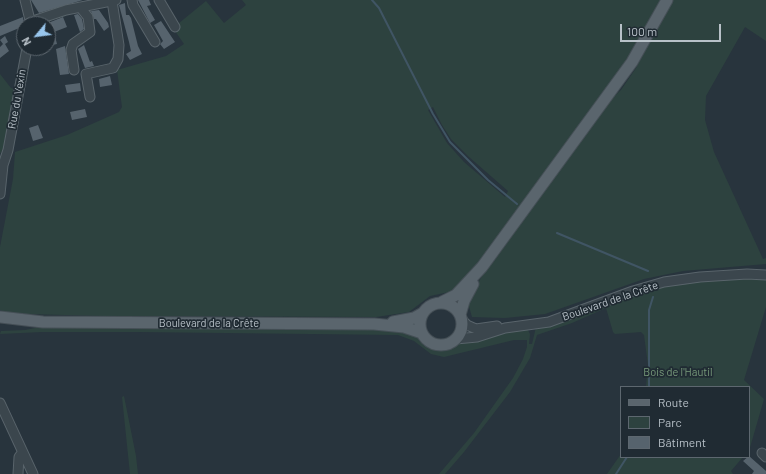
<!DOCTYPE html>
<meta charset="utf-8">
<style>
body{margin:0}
#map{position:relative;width:766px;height:474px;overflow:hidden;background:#28343d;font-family:Barlow,sans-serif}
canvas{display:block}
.legend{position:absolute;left:620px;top:386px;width:130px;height:72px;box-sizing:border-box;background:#202b33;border:1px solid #5d676f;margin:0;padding:5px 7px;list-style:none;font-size:12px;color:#b8c1c8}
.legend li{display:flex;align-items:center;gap:8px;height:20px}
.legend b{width:20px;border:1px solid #5d676f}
.north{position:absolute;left:16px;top:16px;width:40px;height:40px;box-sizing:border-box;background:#202b33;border:1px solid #5d676f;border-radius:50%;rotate:241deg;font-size:11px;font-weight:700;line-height:16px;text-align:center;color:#b8c1c8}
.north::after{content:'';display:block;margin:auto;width:14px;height:18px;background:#98c6ed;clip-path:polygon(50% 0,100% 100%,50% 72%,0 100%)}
.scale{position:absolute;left:620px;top:24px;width:101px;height:18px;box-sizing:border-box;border:2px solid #b8c1c8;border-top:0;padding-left:5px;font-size:12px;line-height:14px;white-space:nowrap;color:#b8c1c8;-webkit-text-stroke:3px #202b33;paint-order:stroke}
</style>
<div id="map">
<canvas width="766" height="474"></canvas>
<ul class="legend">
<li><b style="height:5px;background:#5a656d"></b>Route</li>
<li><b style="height:11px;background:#2d423f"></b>Parc</li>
<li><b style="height:11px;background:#56636d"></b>Bâtiment</li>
</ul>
<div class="north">N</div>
<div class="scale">100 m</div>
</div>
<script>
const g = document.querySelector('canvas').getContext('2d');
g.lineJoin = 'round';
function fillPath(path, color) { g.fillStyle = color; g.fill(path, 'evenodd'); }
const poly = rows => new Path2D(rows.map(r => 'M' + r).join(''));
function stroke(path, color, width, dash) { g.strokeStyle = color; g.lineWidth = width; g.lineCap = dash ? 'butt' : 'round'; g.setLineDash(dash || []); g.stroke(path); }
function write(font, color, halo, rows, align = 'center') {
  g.font = font + ' Barlow,sans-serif'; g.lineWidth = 3.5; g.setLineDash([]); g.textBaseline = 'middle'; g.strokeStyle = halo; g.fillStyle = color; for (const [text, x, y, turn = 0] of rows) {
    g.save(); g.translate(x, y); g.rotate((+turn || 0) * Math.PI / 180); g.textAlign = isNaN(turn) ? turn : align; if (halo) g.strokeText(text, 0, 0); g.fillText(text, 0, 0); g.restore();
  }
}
const green = poly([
 [242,0,660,0,635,48,481,263,454,291,430,296,409,312,376,317,103,316,25,314,9,313,0,310,0,247,13,179,15,152,67,135,119,112,122,107,117,70,166,56,184,44,173,28,206,1,224,23,246,5],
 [433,107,442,125,451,139,469,157,508,191,505,197,464,162,447,143,428,110],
 [671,0,766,0,766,41,745,27,706,96,705,120,714,152,763,259,766,258,766,264,683,271,644,279,545,314,505,318,472,317,468,303,472,292,490,264,494,261,605,105,621,90,636,68],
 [0,74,11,88,14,89,3,149,0,154],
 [766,278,766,307,744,380,764,399,749,451,749,387,646,387,648,365,644,335,641,332,615,334,613,332,606,308,572,323,537,335,530,358,510,392,464,452,445,474,439,474,474,433,513,378,523,359,527,347,527,340,514,340,444,357,431,354,414,341,398,335,137,332,42,332,0,334,1,331,25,330,40,327,393,329,418,336,428,346,443,350,461,342,498,332,527,328,530,334,529,344,532,344,536,327,638,292,694,280],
 [124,396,136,456,138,474,130,474,122,397],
 [621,454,621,457,743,457,731,471,733,474,607,474]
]);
const stream = poly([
 [372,0,379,8,433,114,450,142,488,180,517,204],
 [557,233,648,271],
 [649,387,649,310,653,297],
 [616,474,627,457]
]);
const building = poly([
 [31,0,83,0,39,13],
 [138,0,149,0,151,5,147,6,155,20,150,23],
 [125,3,126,15,129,15,131,18,138,46,142,54,130,60,126,54,131,51,129,42,119,5],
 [99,10,108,23,109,27,104,31,96,19,94,19,91,11],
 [78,14,82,19,84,29,80,32,74,15],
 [23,17,24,26,0,36,0,26],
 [63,17,67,27,54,32,57,44,48,46,48,23],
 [161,21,175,42,164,49,160,44,163,41,154,25],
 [5,36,8,42,5,44,9,51,0,58,0,47,3,44,0,40],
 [84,45,90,62,92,61,94,66,85,68,78,49],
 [65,46,69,74,60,75,56,49],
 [110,76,112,85,100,87,99,79],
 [80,83,81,91,67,93,65,85],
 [85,109,87,117,72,120,70,112],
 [38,125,43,138,33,141,29,128],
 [749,456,766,471,766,474,752,474,754,471,743,461]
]);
const minor = poly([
 [25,0,31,24],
 [132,0,133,5,155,42],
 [159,0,175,27],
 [30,22,66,10,116,0],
 [74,70,71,50,73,44,90,32,88,17,80,7],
 [90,97,86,74,113,68,118,59,119,45,112,1],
 [0,194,3,165,8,150,27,48],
 [462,320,467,325,476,329,497,326],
 [456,339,477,337,505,328,549,322,633,291,664,282,700,277,747,274,766,275],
 [0,403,33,474],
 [762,453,766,457],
 [18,474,19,457,22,453]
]);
const major = poly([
 [442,302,456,295,482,267,632,62,667,0],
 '420 324a21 21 0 1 1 42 0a21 21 0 1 1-42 0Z',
 [460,315,464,301,473,284],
 [0,317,43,322,374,324,404,327,422,333],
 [393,322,414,318,423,313]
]);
const streetNames = [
 ["Rue du Vexin",17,99,-80],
 ["Boulevard de la Crête",610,301,-19],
 ["Boulevard de la Crête",209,323]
];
const parkNames = [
 ["Bois de l'Hautil",678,372]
];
fillPath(green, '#2d423f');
stroke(stream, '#405564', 2);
fillPath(building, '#56636d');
stroke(minor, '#59646b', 11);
stroke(major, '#454f56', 13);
stroke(minor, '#3b464d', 9);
stroke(major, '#5a656d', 11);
write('11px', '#b8c1c8', '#202b33', streetNames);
write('11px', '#789b7b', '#202b33', parkNames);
</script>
